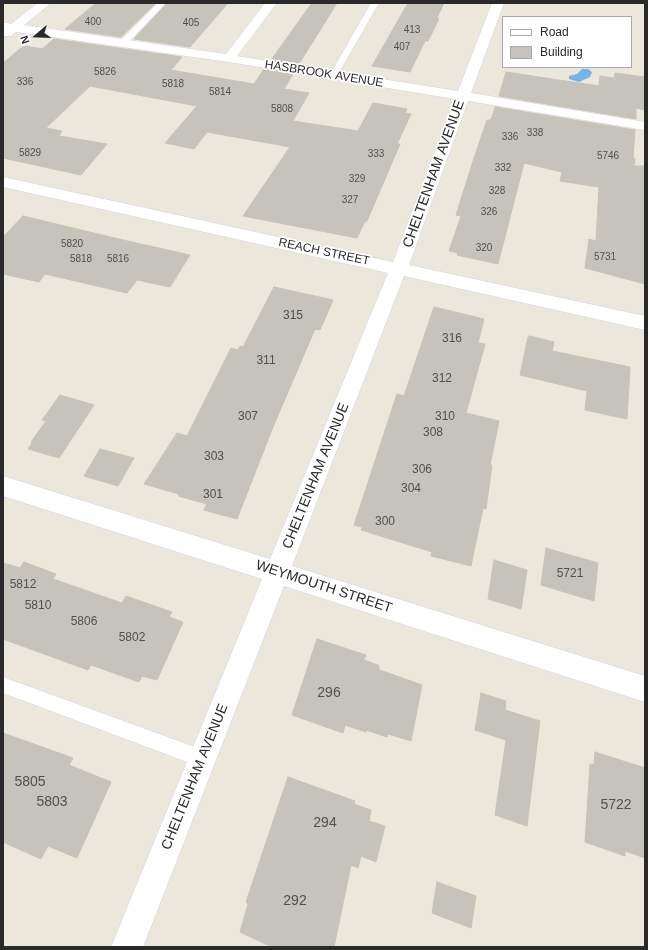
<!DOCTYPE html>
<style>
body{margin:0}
#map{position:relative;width:648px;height:950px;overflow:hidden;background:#ebe7db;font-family:Helvetica,sans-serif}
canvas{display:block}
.frame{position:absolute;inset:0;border:4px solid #292929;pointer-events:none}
.legend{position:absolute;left:502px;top:16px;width:130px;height:52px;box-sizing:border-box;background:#fff;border:1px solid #a9a9a9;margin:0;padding:5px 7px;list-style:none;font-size:12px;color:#292929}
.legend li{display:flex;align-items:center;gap:8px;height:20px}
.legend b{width:20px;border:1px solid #a9a9a9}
.north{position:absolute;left:16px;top:16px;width:40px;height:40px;-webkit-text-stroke:3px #fff;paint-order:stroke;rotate:251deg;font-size:11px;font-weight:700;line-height:16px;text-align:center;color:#292929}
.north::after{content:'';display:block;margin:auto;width:14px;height:18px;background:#292929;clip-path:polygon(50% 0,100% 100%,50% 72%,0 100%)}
</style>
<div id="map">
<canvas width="648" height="950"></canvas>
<div class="frame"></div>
<ul class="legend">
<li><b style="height:5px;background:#fff"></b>Road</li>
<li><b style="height:11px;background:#c6c3bb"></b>Building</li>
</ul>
<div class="north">N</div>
</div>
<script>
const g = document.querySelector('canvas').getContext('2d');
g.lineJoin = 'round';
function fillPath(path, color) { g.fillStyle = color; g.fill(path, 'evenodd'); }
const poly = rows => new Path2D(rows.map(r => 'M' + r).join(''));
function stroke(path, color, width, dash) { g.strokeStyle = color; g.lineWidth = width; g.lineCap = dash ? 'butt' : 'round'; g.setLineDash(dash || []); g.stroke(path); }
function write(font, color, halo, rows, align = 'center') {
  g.font = font + ' Helvetica,sans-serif'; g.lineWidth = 3.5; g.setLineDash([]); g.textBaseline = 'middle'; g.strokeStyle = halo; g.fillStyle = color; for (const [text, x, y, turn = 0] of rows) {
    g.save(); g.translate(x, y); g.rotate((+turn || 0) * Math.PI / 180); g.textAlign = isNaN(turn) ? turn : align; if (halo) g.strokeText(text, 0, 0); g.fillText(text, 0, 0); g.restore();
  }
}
const water = poly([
 [582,69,588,69,592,72,590,77,579,82,569,79,569,76,577,74]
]);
const building = poly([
 [96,3,156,3,121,37,65,29,96,3],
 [167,3,228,3,190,47,134,39,167,3],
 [312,3,337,3,299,64,271,60,312,3],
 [408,3,444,3,437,18,439,19,428,41,425,41,410,72,372,66,408,3],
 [54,39,182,57,171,70,254,84,264,69,293,74,284,89,309,93,293,121,358,131,373,103,407,109,405,113,411,114,397,144,400,144,367,221,365,221,357,238,243,216,290,147,207,132,194,149,165,143,197,106,90,86,46,128,62,131,59,136,107,144,81,175,3,158,3,63,21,48,25,46,42,49,54,39],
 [506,72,599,86,600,76,614,78,615,73,645,77,645,110,636,108,636,119,499,96,506,72],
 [495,107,635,130,633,158,635,159,634,166,645,166,645,284,585,268,589,239,596,241,599,187,560,181,562,172,524,163,498,264,457,255,458,253,449,251,461,216,456,215,474,158,487,120,491,120,495,107],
 [23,216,123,240,190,255,170,287,137,280,127,293,45,274,39,282,3,274,3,237,23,216],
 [274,287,333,300,320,330,315,329,273,427,237,519,204,510,207,504,178,496,179,494,144,484,177,433,187,436,231,348,238,350,240,346,243,347,274,287],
 [434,307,484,319,478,343,485,344,466,413,499,421,490,465,492,465,486,509,483,508,471,566,431,556,432,552,361,530,362,527,354,525,397,394,404,396,434,307],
 [530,336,554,342,552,351,630,367,627,419,585,410,587,391,520,375,528,337,530,336],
 [60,395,94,405,59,458,28,449,32,443,31,442,46,421,42,420,60,395],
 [100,449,134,458,118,486,84,476,100,449],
 [546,548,598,563,594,601,541,585,546,548],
 [494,560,527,570,521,609,488,599,494,560],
 [24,562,56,574,53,579,122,603,126,596,172,612,169,617,183,622,157,680,142,676,139,682,91,665,88,670,3,639,3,563,20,568,24,562],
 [317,639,366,655,364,660,378,665,380,670,422,685,411,741,388,734,387,737,366,730,366,732,345,725,343,733,292,715,317,639],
 [481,693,506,701,505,710,540,721,527,826,495,815,506,740,475,730,481,693],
 [3,733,73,758,69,765,111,782,77,858,48,846,41,859,3,842,3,733],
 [595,752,645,768,645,858,625,851,625,856,585,842,590,764,594,765,595,752],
 [288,777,355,801,354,804,371,810,369,821,385,826,376,862,361,856,358,868,351,865,334,947,272,947,240,932,248,904,246,902,288,777],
 [437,882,476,896,471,928,432,913,437,882]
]);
const lane = poly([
 [158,3,166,3,126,45,120,45,120,41,158,3],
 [371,3,379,3,337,76,333,79,330,78,329,76,371,3],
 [3,677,203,750,209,753,212,759,209,765,203,768,3,693,3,677]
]);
const street = poly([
 [38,3,51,3,24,25,226,54,265,3,277,3,237,56,458,91,492,3,504,3,471,93,645,122,645,130,468,101,409,265,645,316,645,330,404,276,292,566,645,676,645,702,284,586,143,947,111,947,262,579,3,496,3,476,270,559,388,273,3,187,3,177,393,262,455,99,229,62,16,32,11,36,3,36,3,22,11,24,38,3]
]);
const farNumbernames = [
 ["400",93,22],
 ["405",191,23],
 ["413",412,30],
 ["407",402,47],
 ["5826",105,72],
 ["336",25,82],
 ["5818",173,84],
 ["5814",220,92],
 ["5808",282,109],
 ["338",535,133],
 ["336",510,137],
 ["5829",30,153],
 ["333",376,154],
 ["5746",608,156],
 ["332",503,168],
 ["329",357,179],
 ["328",497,191],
 ["327",350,200],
 ["326",489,212],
 ["5820",72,244],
 ["320",484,248],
 ["5731",605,257],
 ["5818",81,259],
 ["5816",118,259]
];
const farStreetnames = [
 ["HASBROOK AVENUE",324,74,9],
 ["REACH STREET",324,252,12]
];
const numberNames = [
 ["315",293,316],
 ["316",452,339],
 ["311",266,361],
 ["312",442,379],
 ["307",248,417],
 ["310",445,417],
 ["308",433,433],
 ["303",214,457],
 ["306",422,470],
 ["304",411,489],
 ["301",213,495],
 ["300",385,522],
 ["5721",570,574],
 ["5812",23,585],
 ["5810",38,606],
 ["5806",84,622],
 ["5802",132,638]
];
const streetNames = [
 ["CHELTENHAM AVENUE",434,174,-70],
 ["CHELTENHAM AVENUE",316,476,-68],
 ["WEYMOUTH STREET",324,587,18],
 ["CHELTENHAM AVENUE",195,777,-68]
];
const nearNumbernames = [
 ["296",329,693],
 ["5805",30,782],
 ["5803",52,802],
 ["5722",616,805],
 ["294",325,823],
 ["292",295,901]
];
fillPath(water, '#70b5eb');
fillPath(building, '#c6c3bb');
stroke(building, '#c6c3b5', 1);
stroke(lane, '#d0d1e2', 1);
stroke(street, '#d0d1e2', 1);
fillPath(lane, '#fff');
fillPath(street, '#fff');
write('10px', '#50504e', null, farNumbernames);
write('12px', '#292929', '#fff', farStreetnames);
write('12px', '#50504e', null, numberNames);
write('14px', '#292929', '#fff', streetNames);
write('14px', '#50504e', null, nearNumbernames);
</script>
